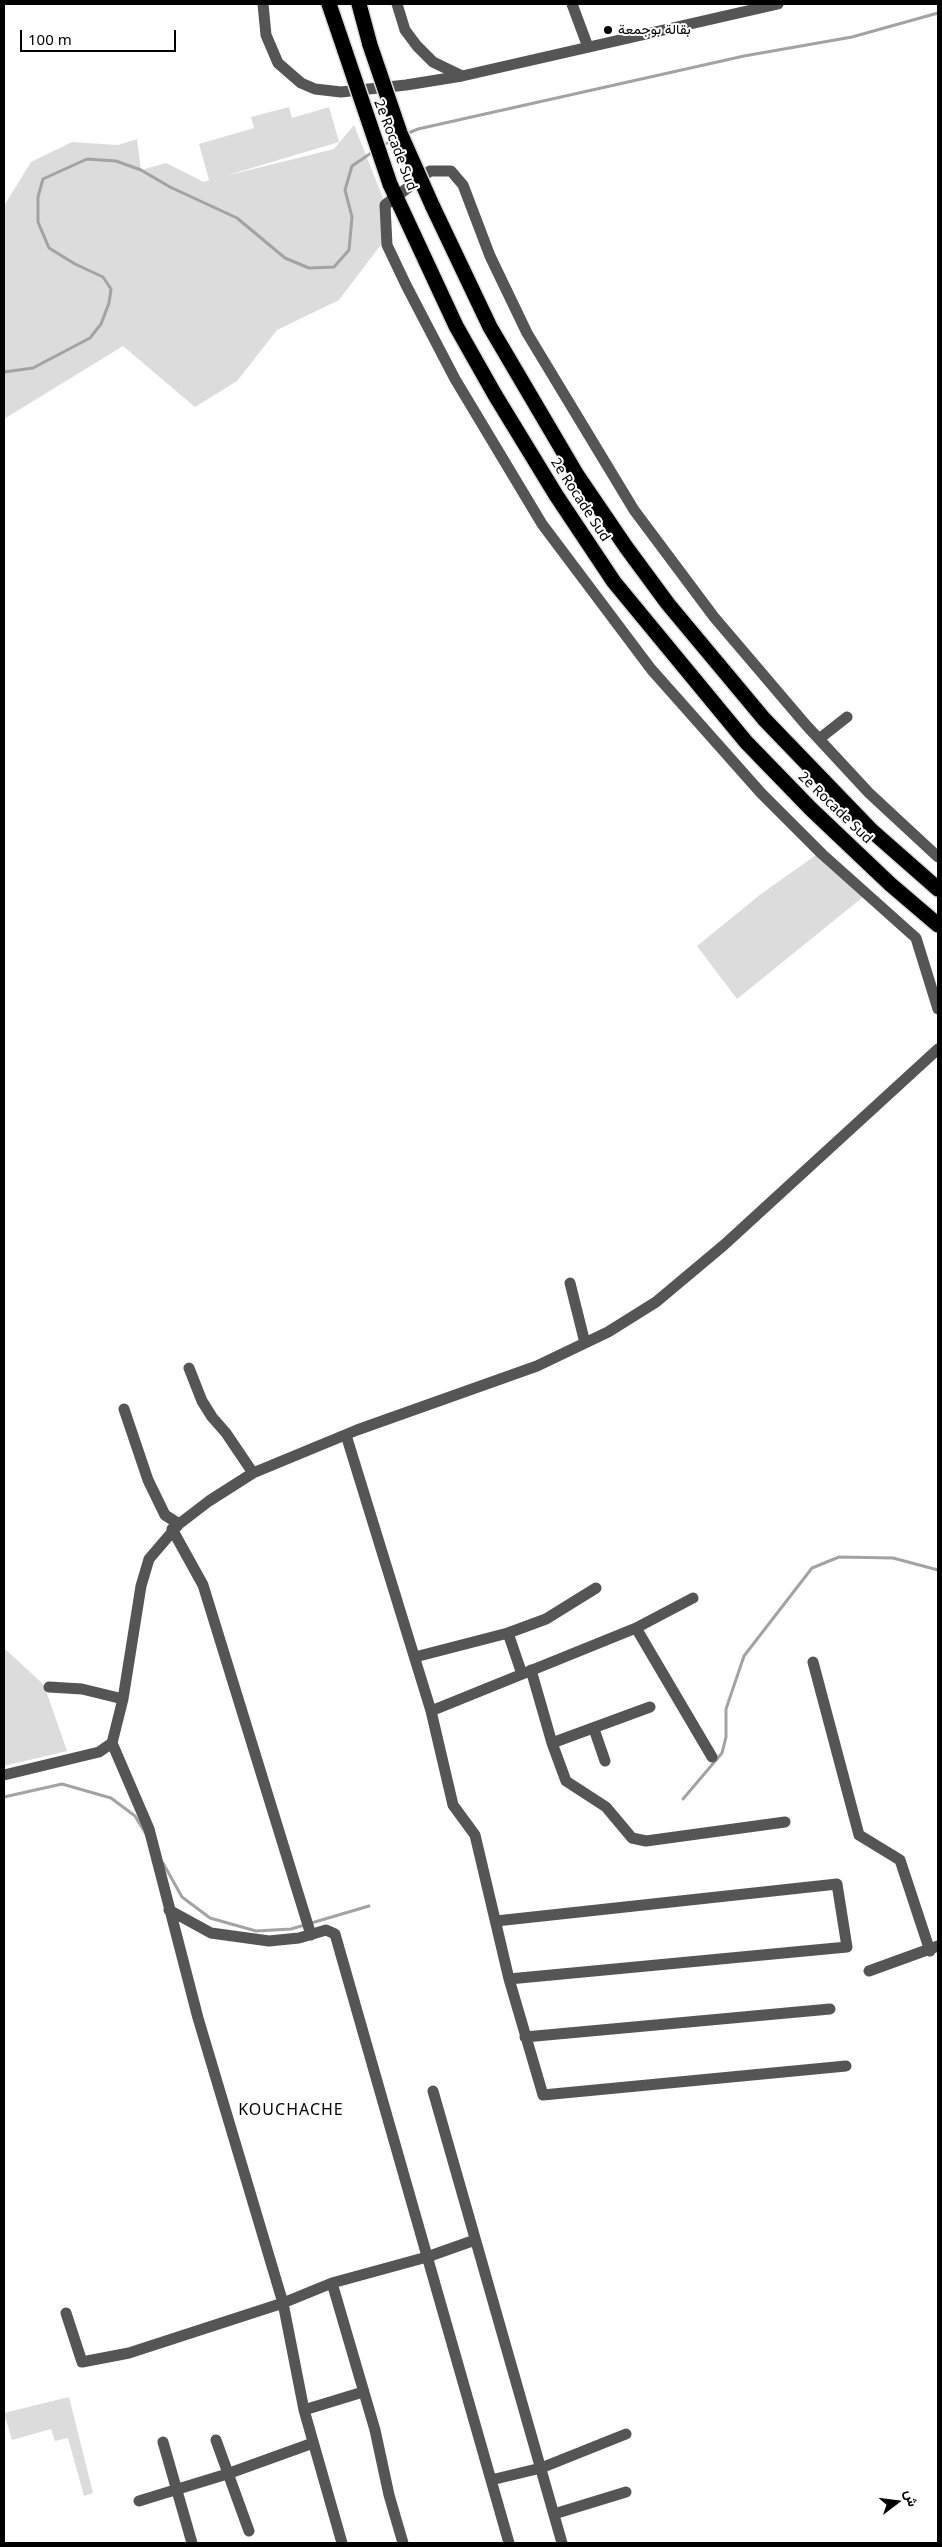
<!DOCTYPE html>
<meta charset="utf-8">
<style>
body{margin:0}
#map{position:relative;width:942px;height:2547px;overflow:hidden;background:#fff;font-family:"Noto Sans",Vazirmatn,sans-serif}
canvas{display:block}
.frame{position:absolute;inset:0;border:5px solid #000;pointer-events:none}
.north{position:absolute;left:872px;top:2477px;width:50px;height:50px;-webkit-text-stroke:4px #fff;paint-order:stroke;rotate:75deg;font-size:14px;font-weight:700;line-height:20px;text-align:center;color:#000}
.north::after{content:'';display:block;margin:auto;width:18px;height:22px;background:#000;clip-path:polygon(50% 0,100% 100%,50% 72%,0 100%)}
.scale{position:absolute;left:20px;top:30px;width:156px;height:22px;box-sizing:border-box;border:2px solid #000;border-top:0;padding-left:6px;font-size:15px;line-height:18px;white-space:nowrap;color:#000;-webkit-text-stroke:4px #fff;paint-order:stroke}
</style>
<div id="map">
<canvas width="942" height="2547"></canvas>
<div class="frame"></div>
<div class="north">ش</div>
<div class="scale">100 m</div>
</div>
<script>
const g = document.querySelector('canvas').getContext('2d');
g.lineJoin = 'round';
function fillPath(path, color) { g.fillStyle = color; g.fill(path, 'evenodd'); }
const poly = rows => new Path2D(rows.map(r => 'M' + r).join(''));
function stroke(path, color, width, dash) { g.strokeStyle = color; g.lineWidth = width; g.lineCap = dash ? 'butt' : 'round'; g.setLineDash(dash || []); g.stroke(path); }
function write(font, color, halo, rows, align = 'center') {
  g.font = font + ' "Noto Sans",Vazirmatn,sans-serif'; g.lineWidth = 4; g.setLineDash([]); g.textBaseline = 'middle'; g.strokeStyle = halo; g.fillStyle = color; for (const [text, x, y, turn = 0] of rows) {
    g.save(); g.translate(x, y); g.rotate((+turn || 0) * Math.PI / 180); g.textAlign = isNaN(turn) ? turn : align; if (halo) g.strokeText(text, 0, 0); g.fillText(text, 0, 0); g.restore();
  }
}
const green = poly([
 [289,107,292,118,329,107,339,142,225,176,334,149,354,125,383,198,383,242,339,300,277,330,237,381,195,407,123,346,4,419,4,206,31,162,72,142,118,145,137,139,141,170,166,163,204,182,209,180,199,144,254,128,251,117],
 [816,855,863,897,737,999,697,946,761,894],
 [4,1648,44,1685,67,1751,4,1766],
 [69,2397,93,2493,84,2496,68,2438,55,2441,51,2429,12,2440,4,2413]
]);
const stream = poly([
 [406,134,418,129,744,56,852,37,938,13],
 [381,146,398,138],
 [4,372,33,368,90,338,101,324,109,303,111,289,103,277,75,264,49,248,38,222,38,197,43,179,87,159,116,161,141,170,170,187,237,218,285,258,309,268,334,267,349,250,352,217,345,190,352,166,374,151],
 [4,1797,62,1784,111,1798,135,1816,146,1834],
 [683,1799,722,1753,726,1737,726,1709,744,1656,812,1568,839,1557,893,1558,938,1570],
 [163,1863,182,1897,210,1918,256,1931,291,1929,369,1906]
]);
const minor = poly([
 [263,4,266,35,278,63,301,83,315,89,341,92,406,85,462,76,778,4],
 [397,4,405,30,417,46,433,62,462,76],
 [572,4,588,47],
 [819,739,847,717],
 [938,857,869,793,806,725,714,617,634,510,527,333,490,256,463,185,451,171,430,171,385,205,387,245,406,285,455,379,542,524,651,669,761,793,822,854,916,938,938,1009],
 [570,1283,585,1343],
 [189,1368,202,1401,212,1417,226,1433,253,1473],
 [124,1409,148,1480,165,1515,179,1524],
 [346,1435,431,1711,453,1805,475,1835,509,1979,543,2095,846,2066],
 [172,1529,203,1585,311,1935],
 [636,1628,712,1757],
 [508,1633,522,1674],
 [415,1657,508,1633,546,1619,596,1588],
 [813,1662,859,1835,900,1860,930,1951],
 [531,1670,552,1743,566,1781,606,1807,632,1838,646,1841,785,1822],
 [49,1687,82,1689,123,1699],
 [431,1711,636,1628,693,1598],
 [594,1729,605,1761],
 [112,1743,149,1829,198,2018,283,2303,304,2410,342,2543],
 [552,1743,650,1707],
 [4,1775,99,1752,112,1743,123,1699,141,1586,149,1559,179,1524,209,1501,253,1473,357,1430,537,1366,608,1332,656,1302,724,1245,938,1049],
 [169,1910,211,1933,269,1941,299,1938,326,1930,335,1934,509,2543],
 [496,1921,837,1884,847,1947,509,1979],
 [869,1971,938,1946],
 [525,2037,830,2009],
 [433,2091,562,2543],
 [332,2283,375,2430,389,2495,403,2543],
 [66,2313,82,2362,129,2353,283,2303,332,2283,427,2257,475,2240],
 [304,2410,363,2392],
 [216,2440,249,2531],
 [163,2442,192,2543],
 [491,2480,541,2468,626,2434],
 [139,2501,227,2474,313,2443],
 [554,2514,626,2492]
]);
const highway = poly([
 [329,4,345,51],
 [359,4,370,45],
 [390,184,456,326,495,395,556,495,614,582,746,742,811,809,890,884,938,925],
 [432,205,490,327,577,475,626,547,668,604,764,719,872,831,938,889]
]);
const highwayBridge = poly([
 [370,45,400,133,432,205],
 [345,51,390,184]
]);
const markers = [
 [608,30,5,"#000"]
];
const poiNames = [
 ["بقالة بوجمعة",618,30]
];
const streetNames = [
 ["2e Rocade Sud",395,145,69],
 ["2e Rocade Sud",580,500,57],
 ["2e Rocade Sud",835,808,44]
];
const quarterNames = [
 ["KOUCHACHE",291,2110]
];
fillPath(green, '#dcdcdc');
stroke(stream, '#a3a3a3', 3);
stroke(highway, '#dbdbdb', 18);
stroke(minor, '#555', 11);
stroke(highway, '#000', 15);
stroke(highwayBridge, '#dbdbdb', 18, []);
stroke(highwayBridge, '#000', 15);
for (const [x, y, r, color] of markers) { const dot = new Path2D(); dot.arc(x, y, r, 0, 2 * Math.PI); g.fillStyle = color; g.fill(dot); stroke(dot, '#fff', 2); }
write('14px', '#000', '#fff', poiNames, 'left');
write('14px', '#000', '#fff', streetNames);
g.letterSpacing = '1px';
write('16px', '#000', '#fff', quarterNames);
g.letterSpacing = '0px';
</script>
